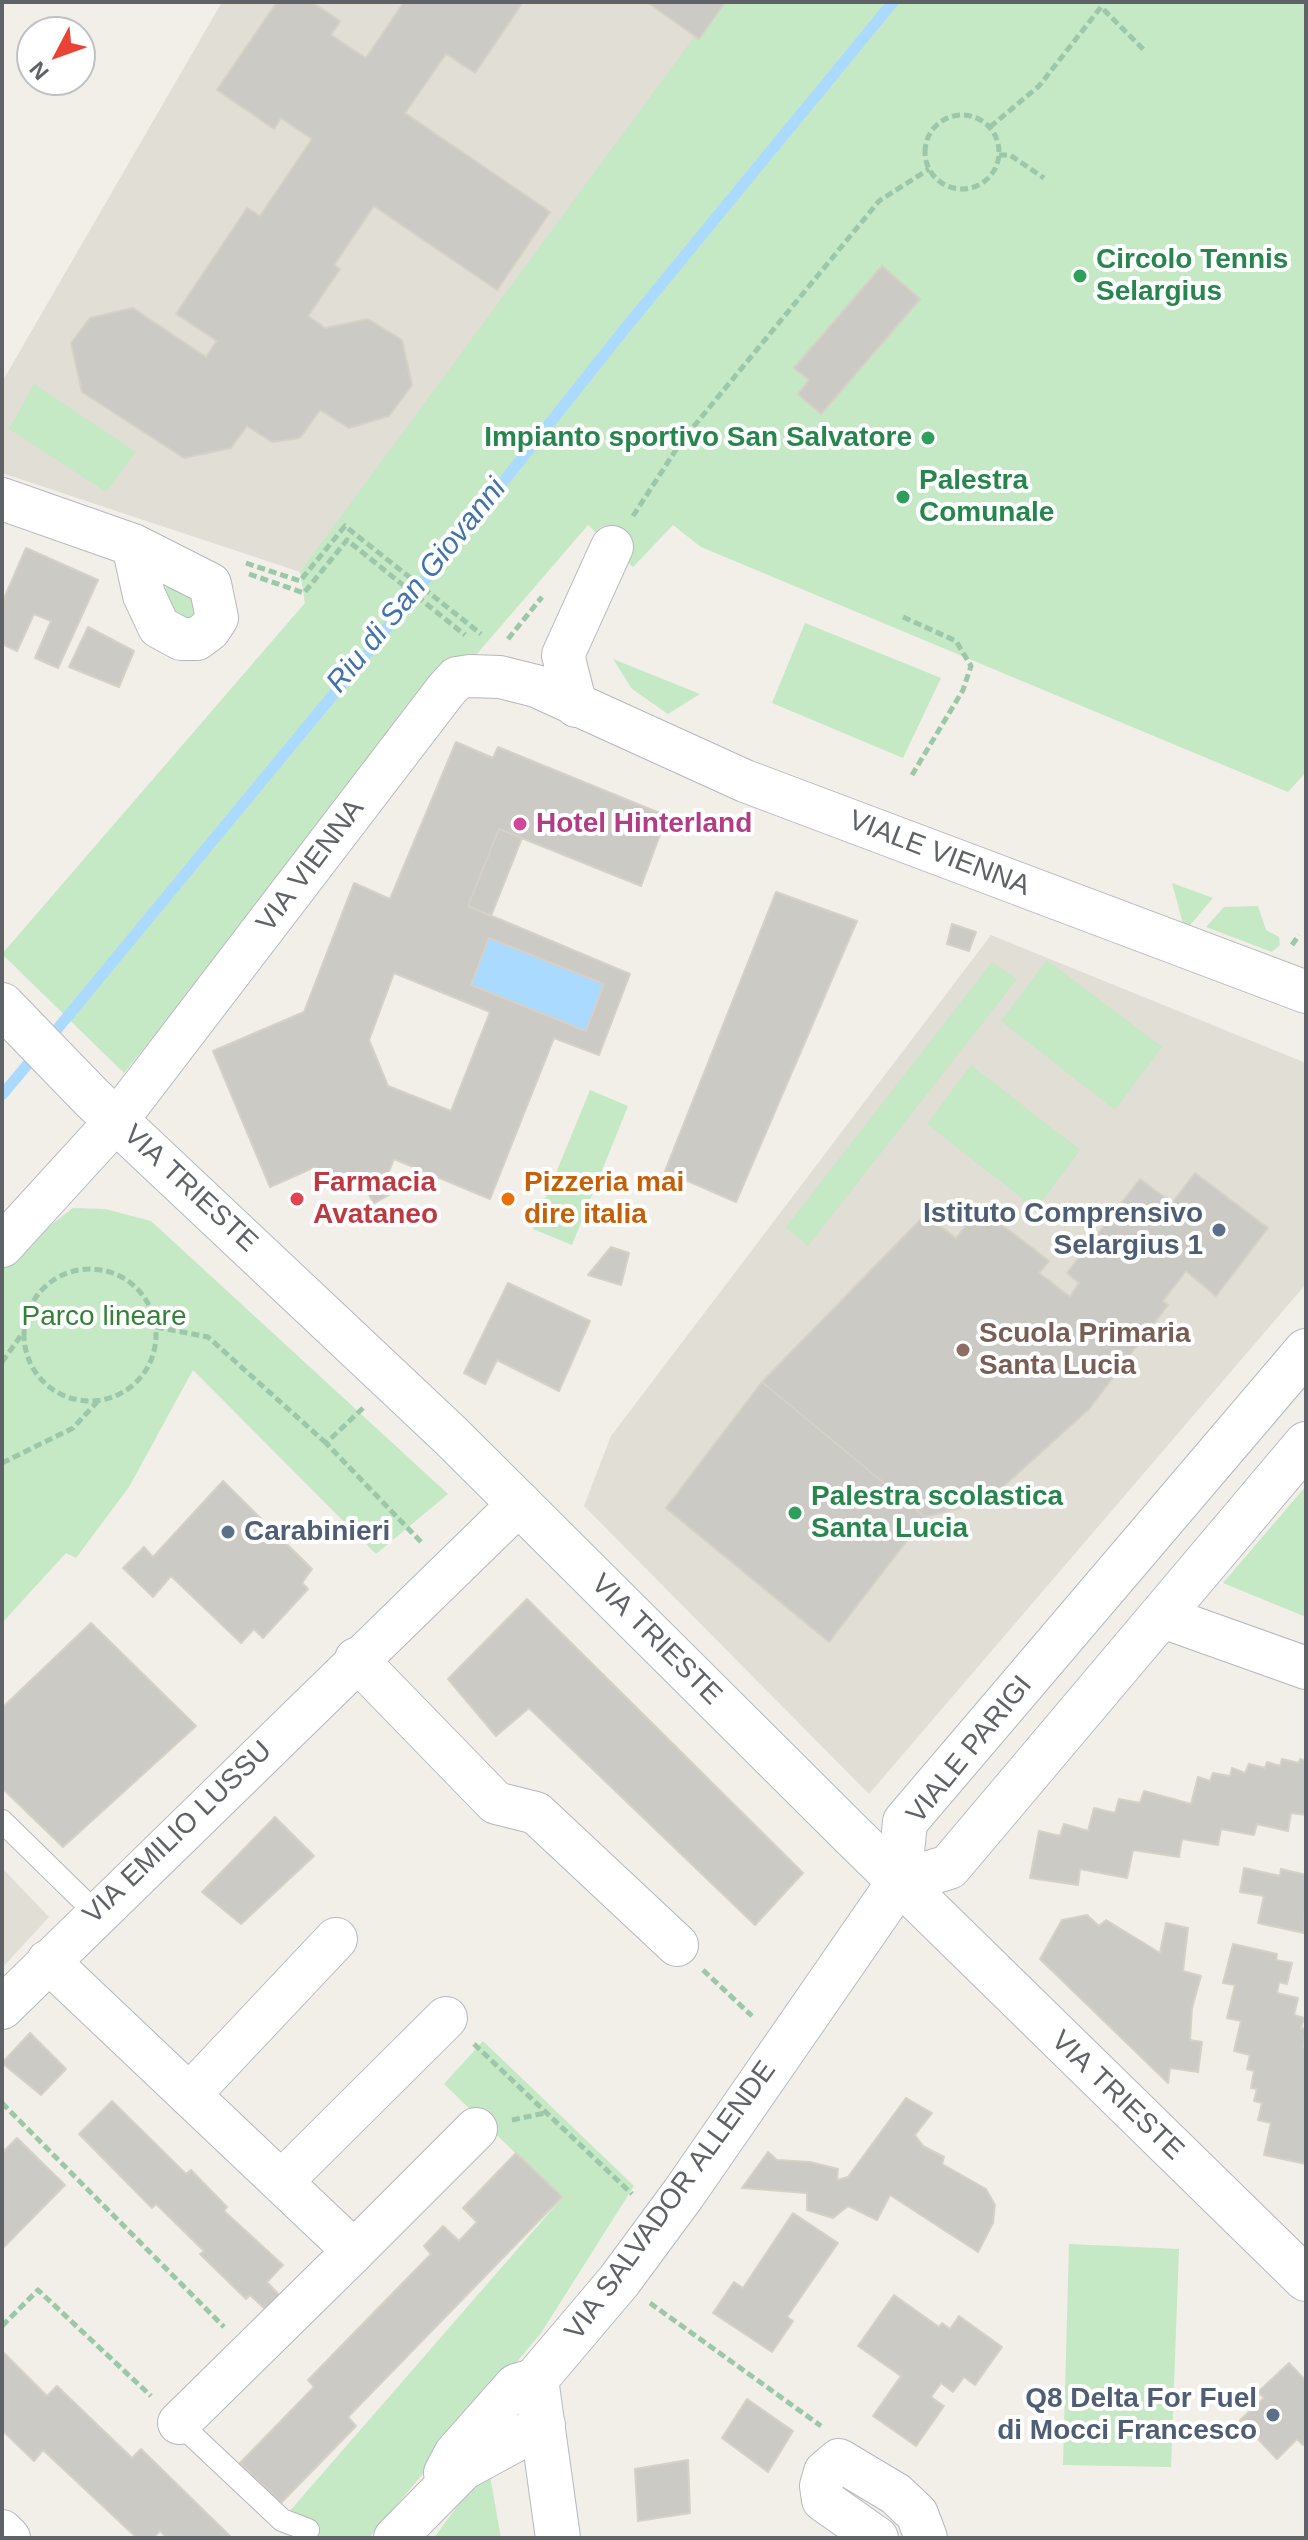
<!DOCTYPE html>
<style>
body{margin:0}
#map{position:relative;width:1308px;height:2540px;overflow:hidden;background:#f1efe8;font-family:Arial,sans-serif}
canvas{display:block}
.frame{position:absolute;inset:0;border:4px solid #5f6368;pointer-events:none}
.north{position:absolute;left:16px;top:16px;width:80px;height:80px;box-sizing:border-box;background:#fff;border:2px solid #bfc1c3;border-radius:50%;rotate:229deg;font-size:22px;font-weight:700;line-height:32px;text-align:center;color:#5f6368}
.north::after{content:'';display:block;margin:auto;width:28px;height:36px;background:#ea4335;clip-path:polygon(50% 0,100% 100%,50% 72%,0 100%)}
</style>
<div id="map">
<canvas width="1308" height="2540"></canvas>
<div class="frame"></div>
<div class="north">N</div>
</div>
<script>
const g = document.querySelector('canvas').getContext('2d');
g.lineJoin = 'round';
function fillPath(path, color) { g.fillStyle = color; g.fill(path, 'evenodd'); }
const poly = rows => new Path2D(rows.map(r => 'M' + r).join(''));
function stroke(path, color, width, dash) { g.strokeStyle = color; g.lineWidth = width; g.lineCap = dash ? 'butt' : 'round'; g.setLineDash(dash || []); g.stroke(path); }
function write(font, color, halo, rows, align = 'center') {
  g.font = font + ' Arial,sans-serif'; g.lineWidth = 8; g.setLineDash([]); g.textBaseline = 'middle'; g.strokeStyle = halo; g.fillStyle = color; for (const [text, x, y, turn = 0] of rows) {
    g.save(); g.translate(x, y); g.rotate((+turn || 0) * Math.PI / 180); g.textAlign = isNaN(turn) ? turn : align; if (halo) g.strokeText(text, 0, 0); g.fillText(text, 0, 0); g.restore();
  }
}
const education = poly([
 [222,2,721,2,483,342,300,572,2,473,2,382],
 [991,935,1306,1063,1306,1284,869,1794,584,1506,611,1436],
 [2,1868,49,1917,2,1968]
]);
const green = poly([
 [720,2,1306,2,1306,772,1288,792,701,547,673,525,633,567,588,525,476,655,458,659,124,1073,2,954,305,603,300,572],
 [34,384,136,452,106,492,9,429],
 [168,584,207,588,191,630,159,598],
 [805,623,941,678,903,758,772,703],
 [613,659,700,694,668,714,632,689],
 [1172,883,1213,898,1185,931],
 [1258,906,1266,930,1279,937,1280,945,1272,952,1206,927,1224,907],
 [1047,960,1162,1047,1115,1110,1001,1021],
 [992,962,1017,979,808,1246,786,1227],
 [971,1065,1080,1150,1036,1209,927,1124],
 [590,1090,628,1106,572,1245,533,1229],
 [73,1208,105,1209,151,1221,448,1494,376,1554,193,1370,129,1487,76,1558,66,1553,2,1623,2,1270,17,1251],
 [1306,1486,1306,1617,1223,1583],
 [483,2041,634,2186,541,2333,369,2538,301,2538,282,2520,562,2198,444,2084],
 [1069,2244,1179,2249,1171,2467,1063,2465],
 [488,2465,501,2538,434,2538,447,2520]
]);
const water = poly([
 [489,938,604,984,586,1031,471,985]
]);
const stream = poly([
 [49,1039,361,661,623,331,893,2],
 [2,1095,38,1052]
]);
const building = poly([
 [277,2,312,2,340,21,331,35,366,58,404,2,523,2,475,73,446,54,405,113,550,212,497,290,374,206,334,265,340,269,308,316,325,328,368,319,402,340,412,385,389,416,349,428,320,410,300,438,272,442,247,426,231,448,184,458,82,392,71,343,90,318,133,308,206,357,217,341,176,314,247,208,260,216,312,139,281,118,274,129,217,90,277,2],
 [647,2,725,2,699,39,647,2],
 [882,266,920,299,821,414,798,394,809,380,794,368,882,266],
 [26,548,98,580,58,668,35,658,51,621,34,614,17,651,2,644,2,603,26,548],
 [88,627,134,651,119,687,69,667,88,627],
 [456,742,493,758,498,747,667,816,641,886,499,829,468,906,630,974,599,1055,554,1038,490,1199,394,1159,384,1184,389,1195,373,1204,367,1189,315,1167,270,1187,213,1051,304,1012,354,883,390,899,456,742],
 [489,938,604,984,586,1031,471,985,489,938],
 [394,973,490,1012,451,1111,388,1086,369,1040,394,973],
 [499,829,522,838,491,916,468,906,499,829],
 [776,892,857,921,736,1202,665,1171,776,892],
 [952,924,976,932,969,951,947,944,952,924],
 [1195,1173,1268,1228,1216,1296,1186,1271,1163,1301,1168,1305,1089,1409,986,1502,925,1517,762,1382,925,1215,956,1238,980,1208,1049,1261,1039,1273,1070,1297,1079,1283,1067,1273,1140,1179,1172,1203,1195,1173],
 [611,1247,629,1253,621,1285,588,1275,611,1247],
 [508,1283,590,1321,559,1391,497,1360,485,1384,464,1373,508,1283],
 [762,1382,925,1517,829,1642,666,1508,762,1382],
 [223,1481,312,1569,302,1583,308,1589,263,1638,254,1629,241,1643,171,1576,153,1597,123,1568,144,1547,153,1557,223,1481],
 [527,1599,803,1873,755,1925,529,1708,496,1736,448,1679,527,1599],
 [91,1623,196,1726,63,1847,2,1788,2,1708,91,1623],
 [1282,1759,1299,1763,1300,1759,1306,1761,1306,1815,1291,1813,1288,1831,1257,1824,1254,1835,1221,1829,1218,1845,1182,1839,1179,1857,1133,1850,1127,1878,1080,1869,1078,1885,1030,1878,1039,1831,1060,1836,1064,1824,1088,1831,1094,1808,1115,1813,1119,1799,1140,1803,1144,1791,1191,1804,1198,1777,1210,1781,1213,1773,1230,1776,1232,1768,1245,1773,1249,1764,1265,1768,1267,1762,1280,1766,1282,1759],
 [275,1817,314,1856,241,1924,202,1892,275,1817],
 [1244,1868,1280,1876,1281,1869,1306,1875,1304,1933,1258,1923,1264,1896,1240,1892,1244,1868],
 [1087,1915,1099,1926,1106,1920,1160,1953,1166,1923,1188,1928,1183,1971,1201,1976,1192,2008,1190,2040,1202,2042,1198,2072,1170,2068,1168,2083,1040,1959,1062,1920,1087,1915],
 [1233,1944,1277,1954,1276,1960,1292,1963,1287,1984,1279,1982,1277,1993,1298,1998,1294,2015,1304,2018,1301,2028,1306,2029,1303,2047,1306,2047,1306,2164,1264,2155,1271,2123,1258,2120,1262,2103,1254,2101,1257,2089,1251,2088,1254,2071,1247,2069,1250,2055,1234,2051,1241,2021,1227,2018,1235,1985,1223,1983,1233,1944],
 [30,2033,66,2069,41,2095,2,2063,30,2033],
 [906,2098,932,2113,915,2135,923,2146,944,2157,942,2164,986,2189,995,2205,993,2223,978,2252,890,2195,877,2220,848,2206,833,2218,807,2210,807,2193,742,2188,768,2152,777,2160,810,2162,838,2169,837,2180,848,2177,906,2098],
 [112,2101,186,2174,191,2170,227,2207,224,2211,283,2265,267,2282,281,2297,267,2311,250,2295,246,2299,200,2254,204,2251,156,2204,152,2208,79,2134,112,2101],
 [17,2138,65,2185,2,2249,2,2153,17,2138],
 [516,2153,562,2197,348,2417,356,2426,281,2503,240,2463,314,2387,308,2380,431,2254,424,2246,443,2226,459,2241,477,2222,463,2208,516,2153],
 [793,2213,838,2243,787,2317,793,2321,772,2352,713,2313,734,2282,743,2288,793,2213],
 [894,2295,939,2327,942,2323,950,2329,959,2316,1002,2347,975,2385,964,2377,953,2392,941,2383,931,2397,944,2406,916,2446,873,2416,901,2376,858,2346,894,2295],
 [2,2351,47,2396,57,2386,132,2458,141,2449,232,2538,167,2538,160,2531,153,2538,137,2538,43,2450,34,2461,2,2430,2,2351],
 [1289,2363,1306,2381,1306,2443,1303,2445,1297,2439,1277,2459,1240,2420,1264,2398,1258,2392,1289,2363],
 [747,2399,793,2431,768,2472,722,2438,747,2399],
 [688,2460,690,2513,638,2521,635,2469,688,2460]
]);
const path = poly([
 '925 152a37 37 0 1 1 74 0a37 37 0 1 1-74 0Z',
 [990,127,1039,86,1101,7,1146,52],
 [999,155,1010,155,1044,178],
 [633,516,681,442,879,201,929,169],
 [246,563,300,581,345,526,481,634],
 [249,574,304,593,347,540,465,635],
 [903,617,956,641,971,666,963,690,912,775],
 [508,639,542,597],
 [1292,945,1299,935],
 '24 1335a66 66 0 1 1 132 0a66 66 0 1 1-132 0Z',
 [156,1327,208,1337,326,1443],
 [2,1362,22,1334],
 [363,1408,326,1443,423,1544],
 [2,1463,73,1428,97,1402],
 [703,1970,752,2016],
 [474,2044,632,2194],
 [2,2103,224,2327],
 [512,2120,545,2113],
 [650,2303,821,2426],
 [2,2326,38,2290,151,2396]
]);
const lane = poly([
 [2,1821,96,1913],
 [179,2423,282,2520,308,2530]
]);
const street = poly([
 [2,499,133,545,210,584,217,618,209,630,197,639,181,639,159,627,144,595,133,545],
 [576,706,563,655,612,547],
 [2,1246,117,1120,446,690,457,678,470,676,500,677,536,686,745,781,1306,992],
 [1163,1617,1306,1668],
 [356,1659,496,1803,536,1813,677,1945],
 [48,1961,354,2251,179,2423],
 [2,2008,520,1503],
 [189,2095,336,1939],
 [281,2182,446,2018],
 [354,2251,476,2129],
 [445,2473,455,2454,516,2385,536,2379],
 [2,2531,9,2538],
 [395,2538,463,2469,544,2425],
 [877,2538,823,2500,821,2486,825,2472,839,2460,896,2494,917,2514,926,2538]
]);
const secondary = poly([
 [2,1005,92,1098,450,1435,852,1835,1306,2279],
 [899,1882,949,1867,1306,1444],
 [558,2538,536,2379,619,2281,684,2193,899,1882,905,1822,1306,1351]
]);
const markers = [
 [1080,276,8,"#2e9e5b"],
 [928,438,8,"#2e9e5b"],
 [903,497,8,"#2e9e5b"],
 [520,824,8,"#d1479c"],
 [297,1199,8,"#e0444e"],
 [508,1199,8,"#e8710a"],
 [1219,1230,8,"#5c6f8a"],
 [963,1350,8,"#8d6e63"],
 [795,1513,8,"#2e9e5b"],
 [228,1532,8,"#5c6f8a"],
 [1273,2415,8,"#5c6f8a"]
];
const leisureNames = [
 ["Circolo Tennis",1096,260],
 ["Selargius",1096,292],
 ["Impianto sportivo San Salvatore",912,438,"right"],
 ["Palestra",919,481],
 ["Comunale",919,513],
 ["Palestra scolastica",811,1497],
 ["Santa Lucia",811,1529]
];
const hotelNames = [
 ["Hotel Hinterland",536,824]
];
const streetNames = [
 ["VIALE VIENNA",939,854,21],
 ["VIA VIENNA",311,866,-53],
 ["VIA TRIESTE",190,1189,43],
 ["VIA TRIESTE",656,1640,45],
 ["VIALE PARIGI",970,1750,-51],
 ["VIA EMILIO LUSSU",178,1833,-44],
 ["VIA TRIESTE",1117,2096,44],
 ["VIA SALVADOR ALLENDE",671,2201,-54]
];
const healthNames = [
 ["Farmacia",313,1183],
 ["Avataneo",313,1215]
];
const foodNames = [
 ["Pizzeria mai",524,1183],
 ["dire italia",524,1215]
];
const serviceNames = [
 ["Istituto Comprensivo",1203,1214],
 ["Selargius 1",1203,1246],
 ["Carabinieri",244,1532,"left"],
 ["Q8 Delta For Fuel",1257,2399],
 ["di Mocci Francesco",1257,2431]
];
const parkNames = [
 ["Parco lineare",104,1317]
];
const educationNames = [
 ["Scuola Primaria",979,1334],
 ["Santa Lucia",979,1366]
];
const waterNames = [
 ["Riu di San Giovanni",417,586,-51]
];
fillPath(education, '#e1ded6');
fillPath(green, '#c5e8c5');
fillPath(water, '#aadaff');
stroke(stream, '#aadaff', 11);
fillPath(building, '#cccac5');
stroke(building, '#d6d1c6', 2);
stroke(lane, '#b5b8bc', 24);
stroke(street, '#b5b8bc', 44);
stroke(secondary, '#b6babf', 46);
stroke(path, '#9cc7a9', 5, [8, 4]);
stroke(lane, '#fff', 22);
stroke(street, '#fff', 42);
stroke(secondary, '#fff', 44);
for (const [x, y, r, color] of markers) { const dot = new Path2D(); dot.arc(x, y, r, 0, 2 * Math.PI); g.fillStyle = color; g.fill(dot); stroke(dot, '#fff', 3); }
write('bold 28px', '#27864d', '#fff', leisureNames, 'left');
write('bold 28px', '#b23c85', '#fff', hotelNames, 'left');
write('28px', '#5f6368', '#fff', streetNames);
write('bold 28px', '#be3a42', '#fff', healthNames, 'left');
write('bold 28px', '#c56008', '#fff', foodNames, 'left');
write('bold 28px', '#4e5e75', '#fff', serviceNames, 'right');
write('28px', '#348238', '#fff', parkNames);
write('bold 28px', '#785e54', '#fff', educationNames, 'left');
write('italic 30px', '#4174aa', '#fff', waterNames);
</script>
